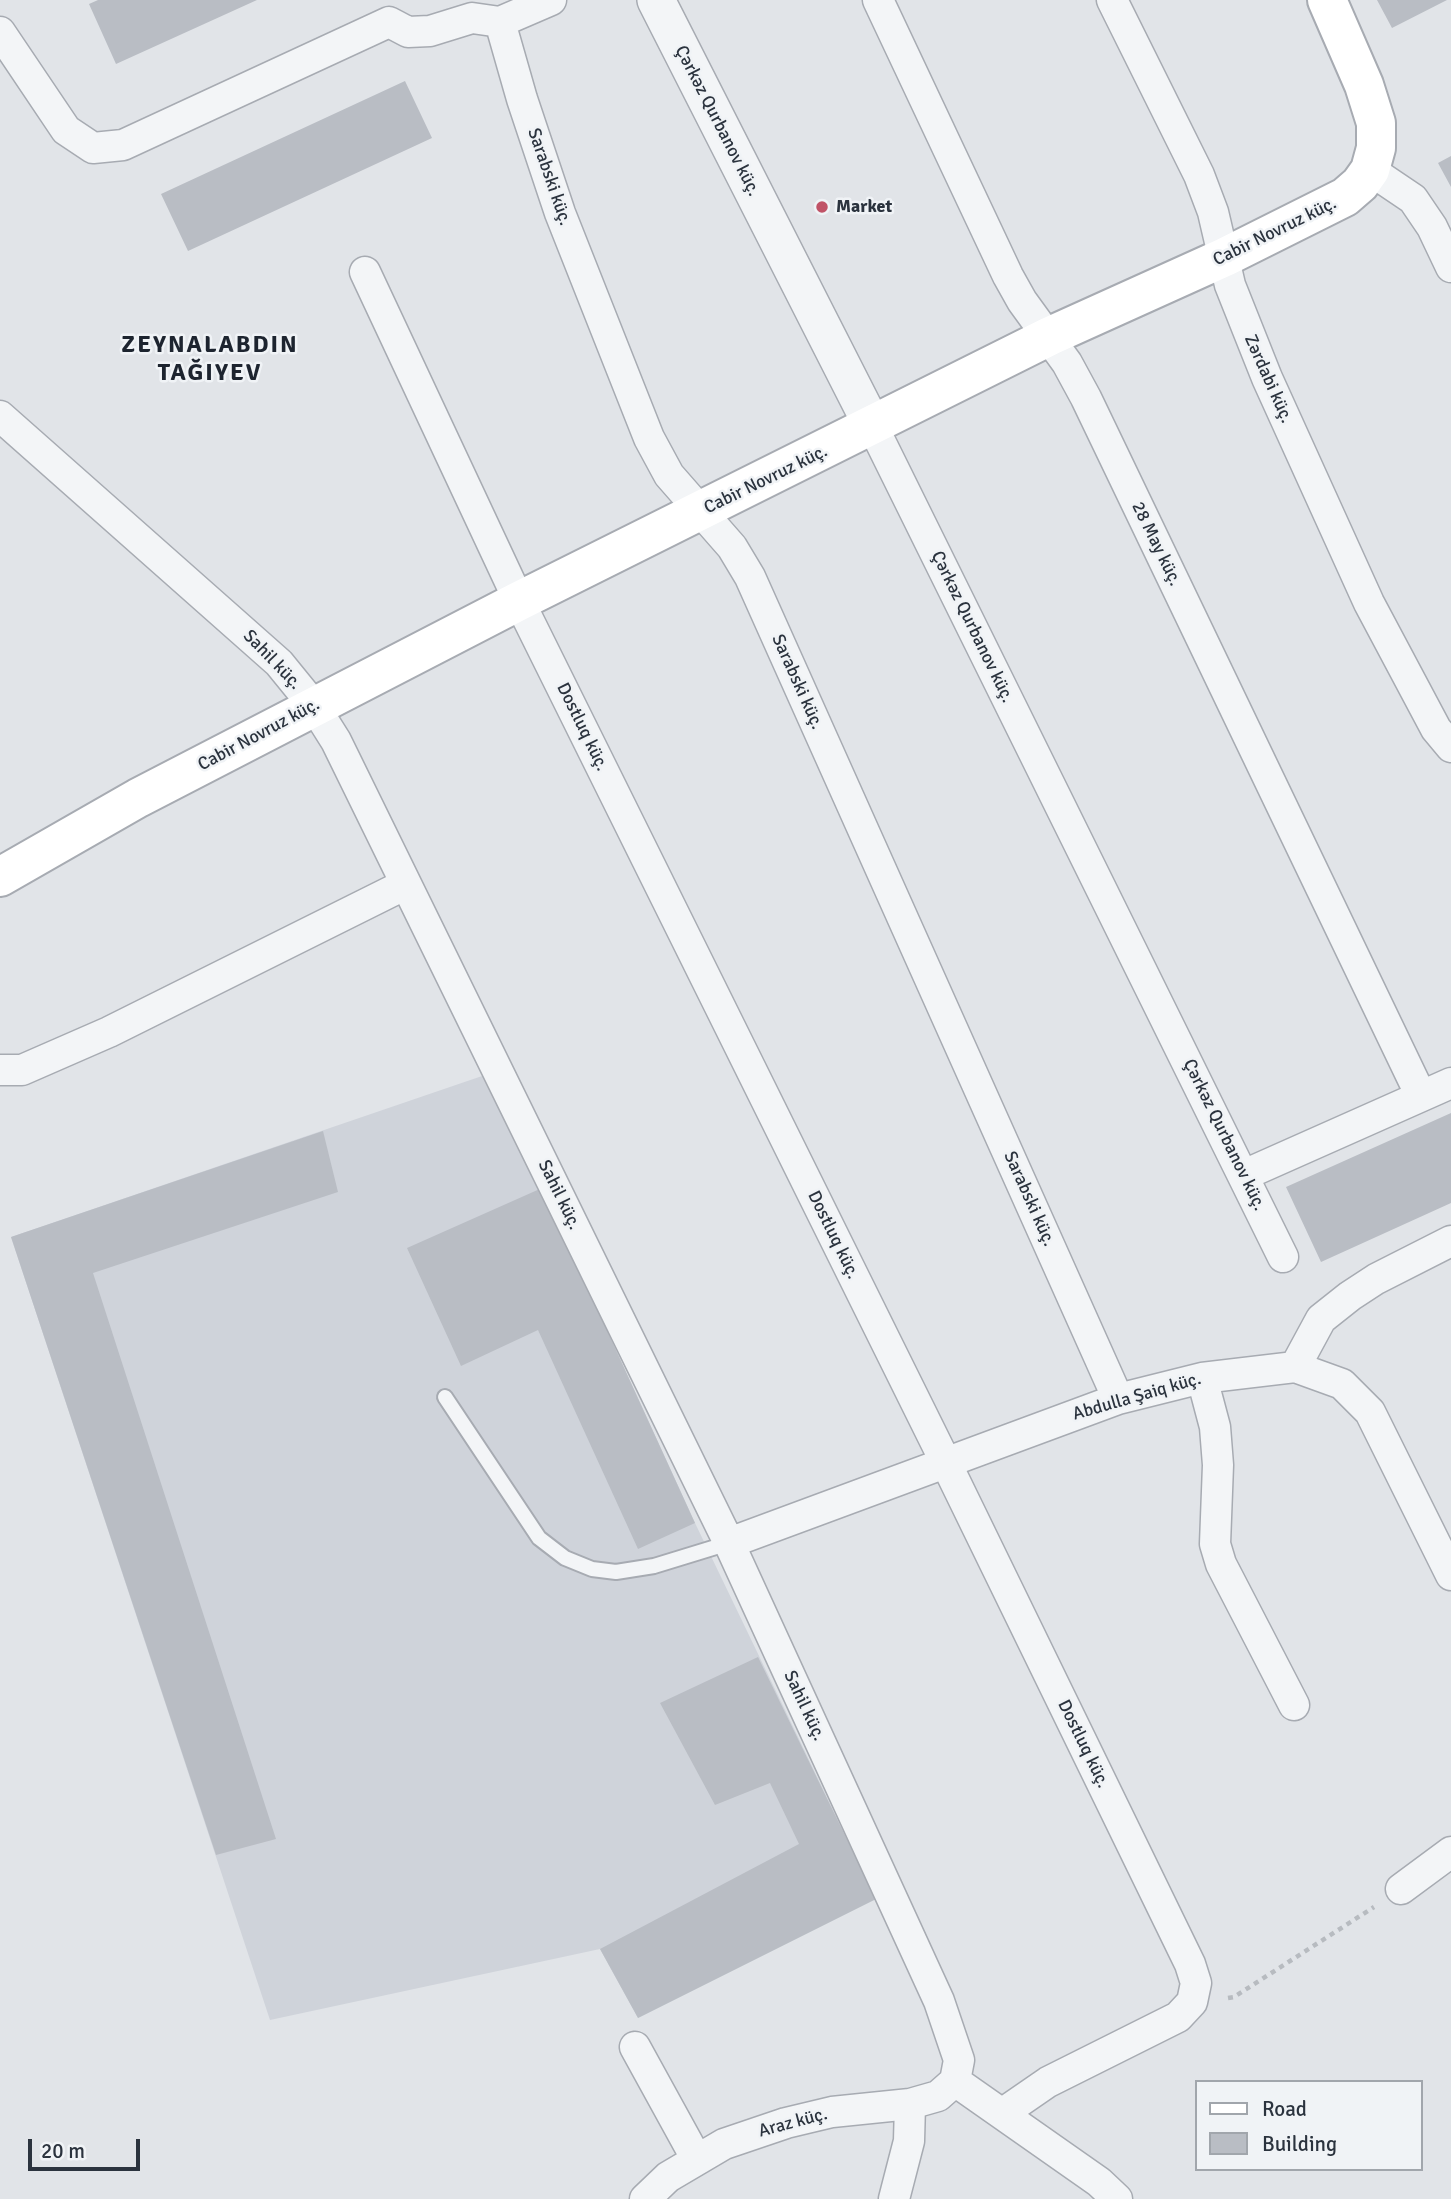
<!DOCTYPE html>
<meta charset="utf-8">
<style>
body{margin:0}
#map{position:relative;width:1451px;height:2199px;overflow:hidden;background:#e1e4e8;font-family:Signika,sans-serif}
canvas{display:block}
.legend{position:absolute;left:1195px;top:2080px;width:228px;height:91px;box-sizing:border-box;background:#f0f3f6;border:2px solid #a1a6ac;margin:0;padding:9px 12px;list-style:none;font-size:21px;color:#2b333e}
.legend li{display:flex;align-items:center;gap:14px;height:35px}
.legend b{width:35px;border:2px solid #a1a6ac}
.scale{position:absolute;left:28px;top:2139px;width:112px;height:32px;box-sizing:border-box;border:4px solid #2b333e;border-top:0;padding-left:9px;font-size:21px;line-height:24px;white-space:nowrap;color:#2b333e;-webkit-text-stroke:5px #f0f3f6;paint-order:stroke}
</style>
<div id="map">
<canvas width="1451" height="2199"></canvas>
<ul class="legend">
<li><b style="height:9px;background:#fff"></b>Road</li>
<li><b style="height:19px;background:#b9bdc4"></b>Building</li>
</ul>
<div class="scale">20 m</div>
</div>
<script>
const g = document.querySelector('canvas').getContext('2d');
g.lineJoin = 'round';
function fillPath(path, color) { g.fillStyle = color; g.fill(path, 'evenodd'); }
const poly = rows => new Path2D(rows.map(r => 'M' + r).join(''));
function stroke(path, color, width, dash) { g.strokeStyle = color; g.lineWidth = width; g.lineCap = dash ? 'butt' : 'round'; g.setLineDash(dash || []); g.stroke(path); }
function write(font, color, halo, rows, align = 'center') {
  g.font = font + ' Signika,sans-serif'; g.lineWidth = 5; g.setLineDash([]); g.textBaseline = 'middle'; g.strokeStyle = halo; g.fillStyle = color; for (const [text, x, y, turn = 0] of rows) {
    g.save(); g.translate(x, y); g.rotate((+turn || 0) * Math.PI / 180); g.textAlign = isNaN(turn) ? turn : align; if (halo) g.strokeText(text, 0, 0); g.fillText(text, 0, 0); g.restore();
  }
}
const built = poly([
 [485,1075,542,1188,695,1523,876,1899,638,2018,600,1949,270,2020,11,1237]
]);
const building = poly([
 [98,0,257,0,116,64,89,4],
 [1377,0,1447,0,1392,28],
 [405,81,432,138,188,251,161,194],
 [1451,156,1451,187,1438,163],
 [1451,1113,1451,1203,1321,1262,1286,1187],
 [323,1131,338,1192,93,1273,276,1839,216,1855,11,1237],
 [542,1188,695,1523,638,1549,538,1330,461,1366,407,1248],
 [758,1657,876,1899,638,2018,600,1949,799,1844,770,1783,715,1805,660,1703]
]);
const path = poly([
 [1228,1998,1234,1997,1374,1907]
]);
const service = poly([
 [445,1397,539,1538,565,1558,592,1569,616,1572,654,1566,729,1543]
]);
const minor = poly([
 [551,0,500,22,522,99,560,213,649,438,669,475,732,547,750,577,1118,1399],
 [878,0,1008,276,1022,301,1067,363,1086,398,1421,1096],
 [1112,0,1199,175,1213,212,1230,285,1267,378,1369,603,1436,729,1451,747],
 [0,32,66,130,93,148,123,145,389,22,408,32,430,31,472,18,500,22],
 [1370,170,1413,199,1432,227,1451,267],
 [365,272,519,601,946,1463,1190,1964,1196,1983,1192,2002,1178,2017,1048,2082,1003,2113],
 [0,416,279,663,314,706,336,741,729,1543,939,2001,959,2060,955,2081],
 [873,427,1283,1257],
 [0,1070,22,1070,109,1032,406,884],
 [1244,1175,1451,1083],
 [1295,1367,1321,1319,1350,1296,1376,1279,1451,1241],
 [1202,1378,1215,1427,1218,1465,1215,1544,1221,1564,1294,1705],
 [729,1543,1118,1399,1202,1378,1295,1367,1342,1384,1370,1412,1451,1575],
 [1401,1889,1451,1852],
 [635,2047,696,2158],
 [955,2081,1099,2182,1117,2199],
 [645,2199,668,2177,724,2144,786,2123,832,2112,910,2104,938,2096,955,2081],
 [894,2199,909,2141,910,2104]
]);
const tertiary = poly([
 [656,0,873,427]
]);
const secondary = poly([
 [0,877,138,798,519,601,1050,336,1225,257,1345,197,1360,184,1370,170,1376,148,1376,123,1364,85,1327,0]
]);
const markers = [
 [822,207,7,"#c05367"]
];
const streetNames = [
 ["Çərkəz Qurbanov küç.",717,121,63],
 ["Sarabski küç.",549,177,71],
 ["Cabir Novruz küç.",1275,232,-26],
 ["Zərdabi küç.",1268,379,66],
 ["Cabir Novruz küç.",766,480,-26],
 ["28 May küç.",1156,544,64],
 ["Çərkəz Qurbanov küç.",972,627,64],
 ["Sahil küç.",272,660,46],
 ["Sarabski küç.",797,682,66],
 ["Dostluq küç.",582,727,64],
 ["Cabir Novruz küç.",259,735,-28],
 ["Çərkəz Qurbanov küç.",1224,1135,64],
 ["Sahil küç.",559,1195,64],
 ["Sarabski küç.",1029,1199,66],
 ["Dostluq küç.",833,1235,64],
 ["Abdulla Şaiq küç.",1137,1397,-16],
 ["Sahil küç.",804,1706,65],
 ["Dostluq küç.",1083,1744,64],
 ["Araz küç.",793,2123,-15]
];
const poiNames = [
 ["Market",836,207]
];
const districtNames = [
 ["ZEYNALABDIN",210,346],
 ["TAĞIYEV",210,374]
];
fillPath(built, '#cfd3da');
fillPath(building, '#b9bdc4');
stroke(service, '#a7abb2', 18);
stroke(minor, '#a7abb2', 33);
stroke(tertiary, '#a7abb2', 40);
stroke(secondary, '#a7abb2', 42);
stroke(path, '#b7bbc0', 4.5, [5, 5]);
stroke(service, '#f3f5f7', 14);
stroke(minor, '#f3f5f7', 30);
stroke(tertiary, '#f3f5f7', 37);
stroke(secondary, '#fff', 38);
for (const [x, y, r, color] of markers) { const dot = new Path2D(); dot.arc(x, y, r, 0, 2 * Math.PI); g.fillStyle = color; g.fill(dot); stroke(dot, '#f0f3f6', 2.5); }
write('18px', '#2b333e', '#f0f3f6', streetNames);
write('bold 18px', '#2b333e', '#f0f3f6', poiNames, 'left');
g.letterSpacing = '2px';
write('bold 24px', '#1d242f', '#f0f3f6', districtNames);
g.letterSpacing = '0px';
</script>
